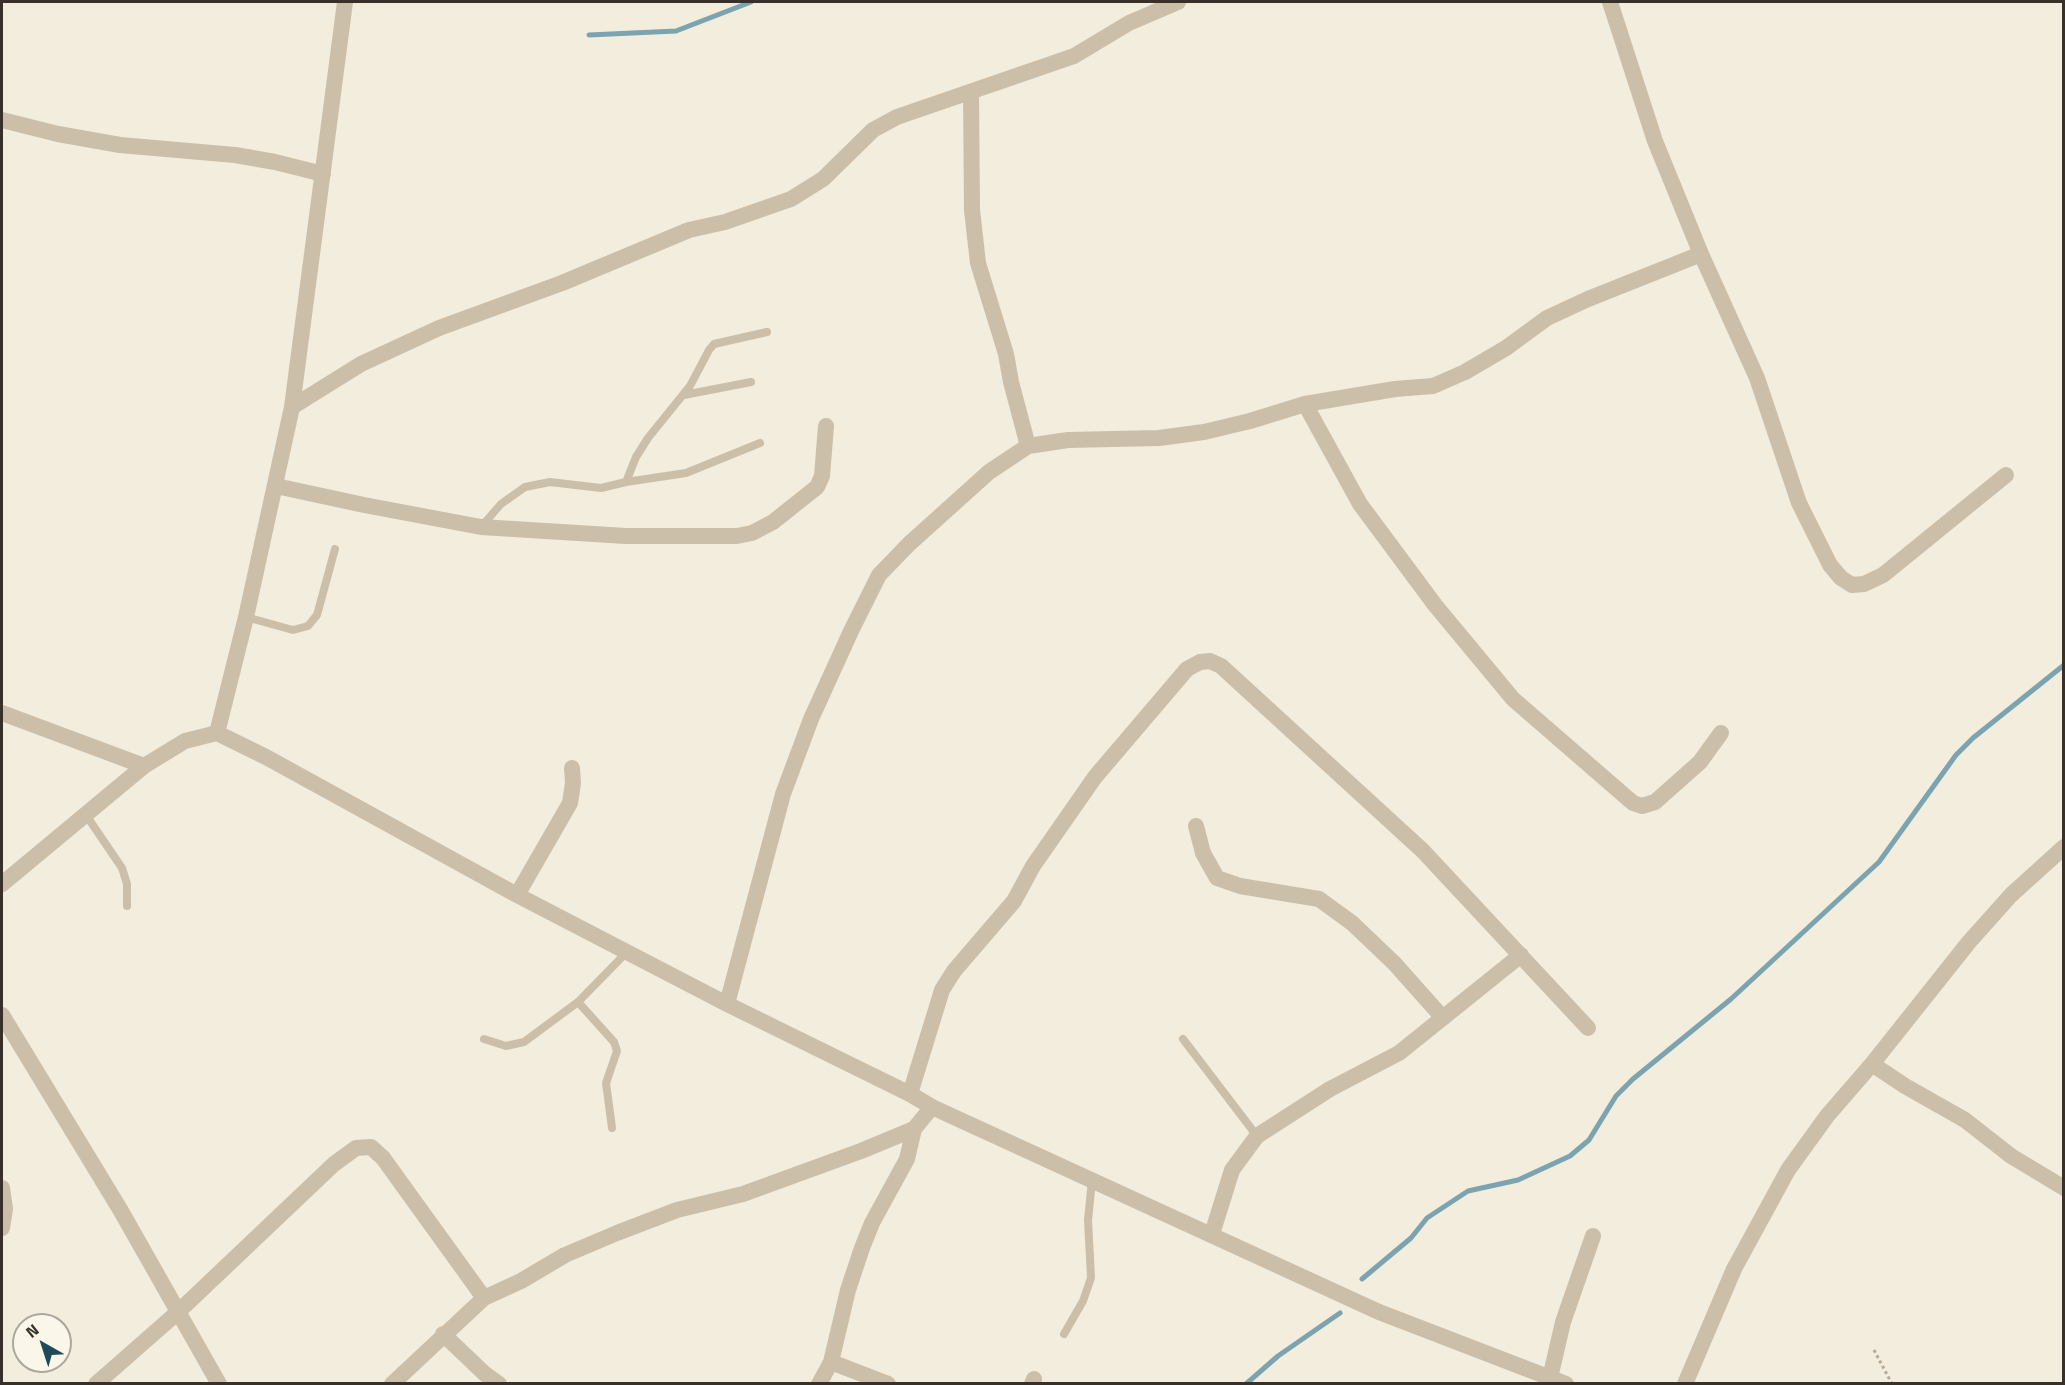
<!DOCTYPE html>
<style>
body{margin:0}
#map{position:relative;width:2065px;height:1385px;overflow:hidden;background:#f2eddd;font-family:"Titillium Web",sans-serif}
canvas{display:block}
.frame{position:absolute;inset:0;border:3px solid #383029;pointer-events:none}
.north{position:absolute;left:12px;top:1313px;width:60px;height:60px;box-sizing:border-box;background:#faf6ea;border:2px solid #aca79d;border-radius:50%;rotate:321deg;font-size:16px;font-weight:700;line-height:24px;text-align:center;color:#383029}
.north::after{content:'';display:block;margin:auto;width:21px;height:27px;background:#1e4a5a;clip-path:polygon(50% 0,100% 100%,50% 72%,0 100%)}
</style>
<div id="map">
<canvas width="2065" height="1385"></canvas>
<div class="frame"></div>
<div class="north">N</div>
</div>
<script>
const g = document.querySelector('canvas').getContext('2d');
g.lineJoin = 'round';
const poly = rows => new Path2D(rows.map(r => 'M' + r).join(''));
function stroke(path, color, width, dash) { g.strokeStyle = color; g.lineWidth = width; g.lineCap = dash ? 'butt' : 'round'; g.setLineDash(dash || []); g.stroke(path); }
const stream = poly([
 [589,35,676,31,751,2],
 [1362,1279,1411,1238,1427,1218,1468,1191,1518,1180,1570,1156,1589,1140,1616,1096,1633,1079,1731,999,1879,862,1956,755,1973,738,2064,665],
 [1246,1384,1278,1356,1340,1313]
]);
const path = poly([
 [1874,1350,1892,1384]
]);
const lane = poly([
 [684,395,751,382],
 [626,482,636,457,648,438,690,386,709,350,714,344,767,332],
 [481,527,501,504,525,487,550,482,601,488,626,482,686,473,760,443],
 [246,617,293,630,308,626,317,615,335,549],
 [86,815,122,868,127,884,127,906],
 [578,1002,614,1042,617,1051,606,1083,612,1128],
 [484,1039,506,1046,524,1042,578,1002,627,952],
 [1183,1039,1257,1136],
 [1064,1334,1083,1301,1091,1278,1088,1220,1092,1180]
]);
const street = poly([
 [1610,2,1655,141,1701,254,1757,378,1799,503,1830,565,1841,578,1852,585,1864,584,1883,575,2006,475],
 [971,92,972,210,978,263,1006,354,1011,382,1028,446],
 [2,120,58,134,120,145,235,155,275,162,323,174],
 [1305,404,1360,504,1435,605,1513,699,1633,803,1642,806,1655,802,1700,762,1721,733],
 [292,407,361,364,439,328,562,283,689,230,725,222,791,199,823,179,873,130,897,117,1074,56,1129,23,1178,2],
 [276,486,364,505,481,527,626,536,737,536,752,533,773,522,817,487,822,476,826,426],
 [2,713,144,766],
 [217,733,246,617,292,407,345,2],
 [1196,826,1203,853,1217,878,1240,886,1319,899,1352,923,1394,963,1443,1018],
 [2,884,144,766,185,741,217,733,266,757,517,895,727,1004,910,1094,932,1107,1379,1312,1566,1384],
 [517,895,570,803,573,783,572,768],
 [727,1004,783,794,811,719,851,631,879,575,909,544,989,472,1028,446,1068,440,1159,438,1204,432,1250,421,1305,404,1395,389,1433,386,1465,372,1506,348,1547,318,1588,299,1701,254],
 [2,1015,121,1211,219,1384],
 [1872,1064,1905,1086,1965,1120,2011,1156,2064,1188],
 [910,1094,942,990,954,971,1014,901,1033,866,1095,777,1187,669,1200,662,1210,661,1221,666,1423,851,1588,1028],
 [2,1188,5,1209,2,1228],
 [1212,1234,1232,1170,1257,1136,1330,1089,1399,1053,1521,955],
 [443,1334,485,1374,499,1384],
 [831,1362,888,1384],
 [1550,1378,1563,1322,1593,1236],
 [96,1384,178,1312,334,1164,356,1148,371,1147,383,1158,484,1298],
 [392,1384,484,1298,521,1281,565,1255,617,1233,677,1210,743,1194,861,1151,914,1129,932,1107],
 [819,1384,831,1362,848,1290,862,1248,872,1223,907,1159,914,1129],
 [1032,1384,1034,1379],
 [1685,1384,1734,1269,1788,1170,1827,1116,1872,1064,1969,942,2011,895,2064,847]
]);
stroke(stream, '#7ca3b0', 5);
stroke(path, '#b7a993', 3, [3, 3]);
stroke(lane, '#cbbfa9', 8);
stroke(street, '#cbbfa9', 16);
</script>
